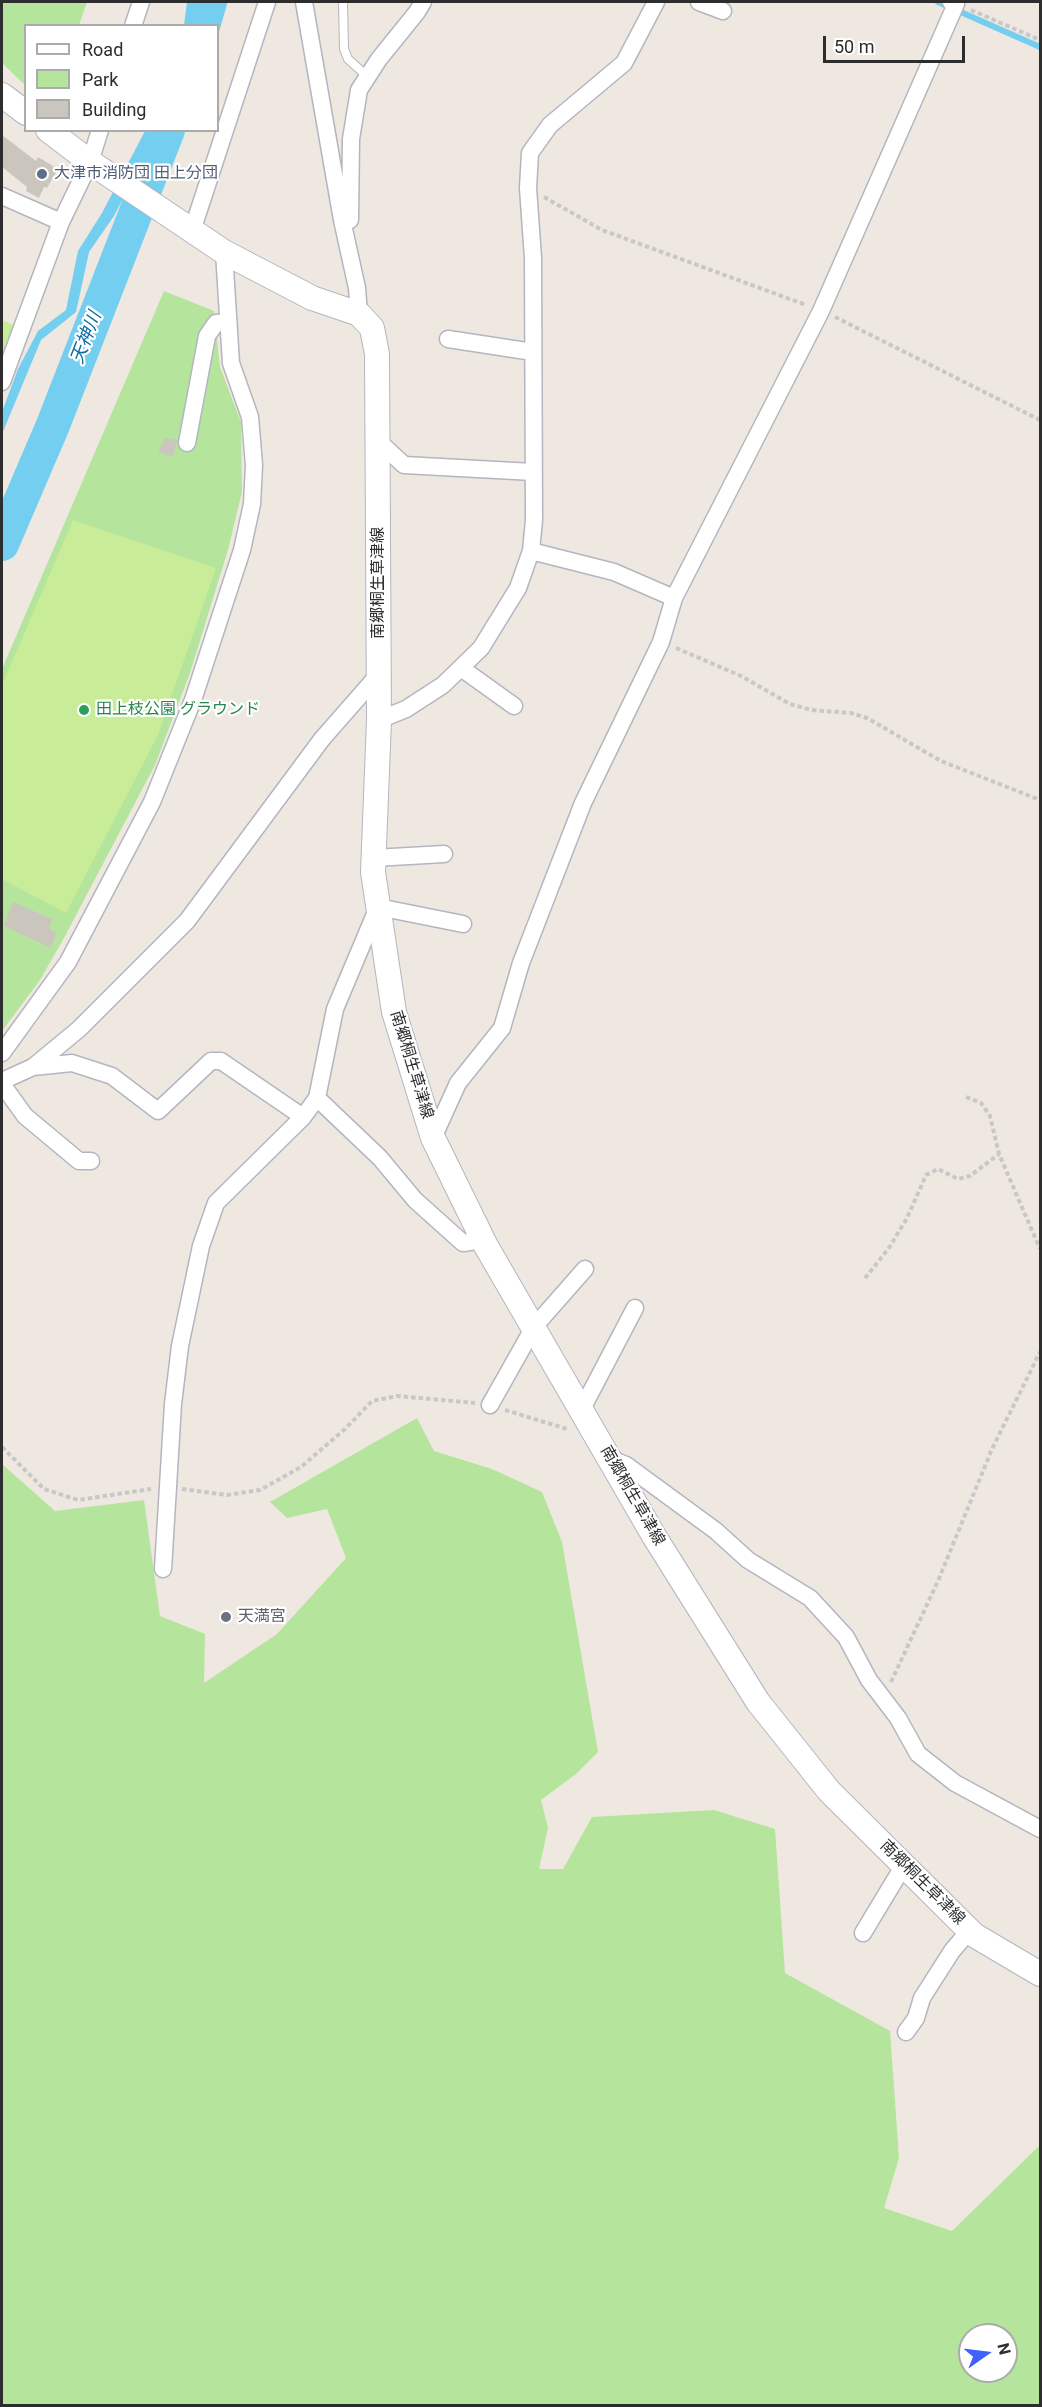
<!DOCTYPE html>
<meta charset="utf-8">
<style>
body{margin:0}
#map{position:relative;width:1042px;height:2407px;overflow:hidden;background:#eee8e0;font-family:Roboto,sans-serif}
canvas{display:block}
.frame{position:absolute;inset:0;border:3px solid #2d2d2d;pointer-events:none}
.legend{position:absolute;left:24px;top:24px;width:195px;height:108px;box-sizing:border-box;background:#fff;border:2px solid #ababab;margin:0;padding:8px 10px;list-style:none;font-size:18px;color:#2d2d2d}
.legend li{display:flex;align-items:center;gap:12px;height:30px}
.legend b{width:30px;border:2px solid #ababab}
.north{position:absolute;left:958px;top:2323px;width:60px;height:60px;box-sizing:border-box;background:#fff;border:2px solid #ababab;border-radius:50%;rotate:76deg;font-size:16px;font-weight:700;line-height:24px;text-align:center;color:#2d2d2d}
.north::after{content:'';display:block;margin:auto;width:21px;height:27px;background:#4061fc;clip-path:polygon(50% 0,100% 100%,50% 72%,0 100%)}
.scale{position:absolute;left:823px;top:36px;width:142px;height:27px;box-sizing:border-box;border:3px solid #2d2d2d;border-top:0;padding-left:8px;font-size:18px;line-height:21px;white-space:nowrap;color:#2d2d2d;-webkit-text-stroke:4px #fff;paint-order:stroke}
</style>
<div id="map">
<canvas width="1042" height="2407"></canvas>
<div class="frame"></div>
<ul class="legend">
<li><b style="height:8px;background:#fff"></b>Road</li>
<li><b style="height:16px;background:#b5e59c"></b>Park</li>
<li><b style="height:16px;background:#cac6be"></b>Building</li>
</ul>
<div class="north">N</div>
<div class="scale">50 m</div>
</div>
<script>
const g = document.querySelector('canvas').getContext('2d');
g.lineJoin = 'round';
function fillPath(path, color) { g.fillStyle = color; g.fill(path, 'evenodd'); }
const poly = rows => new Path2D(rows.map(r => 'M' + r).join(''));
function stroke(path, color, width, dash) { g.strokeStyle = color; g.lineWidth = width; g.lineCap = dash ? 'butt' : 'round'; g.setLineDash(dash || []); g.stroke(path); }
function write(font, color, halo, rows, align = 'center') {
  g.font = font + ' Roboto,"Noto Sans JP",sans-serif'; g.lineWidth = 4.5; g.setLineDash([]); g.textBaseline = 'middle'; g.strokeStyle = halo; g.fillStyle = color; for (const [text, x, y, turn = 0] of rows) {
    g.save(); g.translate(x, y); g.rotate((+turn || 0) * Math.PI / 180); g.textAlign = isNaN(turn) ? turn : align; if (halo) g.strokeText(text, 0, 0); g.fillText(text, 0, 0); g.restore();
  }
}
const green = poly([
 [2,2,87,2,79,25,26,26,25,85,2,63],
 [164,291,214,311,220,367,241,422,242,492,228,550,190,673,155,765,64,938,40,980,2,1031,2,669],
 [417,1418,434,1451,492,1469,542,1492,562,1542,598,1752,576,1774,541,1800,548,1828,539,1869,563,1869,592,1817,714,1810,775,1829,785,1973,890,2031,899,2158,884,2208,952,2231,1040,2145,1040,2405,2,2405,2,1464,55,1511,144,1500,160,1616,205,1634,204,1683,277,1634,346,1558,327,1509,287,1518,270,1502],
 [970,2335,1006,2335,1006,2371,970,2371]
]);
const pitch = poly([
 [2,320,14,325,2,356],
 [73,520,216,568,158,735,66,913,2,879,2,685]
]);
const water = poly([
 [187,2,203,2,195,25,184,25],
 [145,131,158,131,114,216,89,252,76,312,41,340,2,434,2,412,18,369,38,331,66,310,78,251,102,213]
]);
const stream = poly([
 [938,2,1040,47]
]);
const river = poly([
 [203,26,210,2],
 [2,544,53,425,168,130]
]);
const building = poly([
 [2,135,36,161,38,157,58,169,47,188,44,187,39,198,26,191,27,187,2,167],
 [165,438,177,440,173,457,158,452],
 [13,902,52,919,49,928,56,933,51,948,4,926]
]);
const path = poly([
 [971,10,1040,40],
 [544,197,602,230,806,305],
 [835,317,1040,420],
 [676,648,741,676,790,704,811,710,851,713,867,718,941,761,1040,800],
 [966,1097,981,1103,990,1116,999,1154,1040,1249],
 [865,1278,889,1248,907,1218,926,1175,938,1169,958,1179,970,1176,999,1154],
 [505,1410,567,1429],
 [2,1447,44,1489,78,1500,151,1489],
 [182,1489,227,1495,260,1490,301,1467,345,1429,372,1401,397,1396,475,1403],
 [891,1682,938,1581,992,1449,1040,1352]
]);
const service = poly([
 [343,2,344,49,348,59,368,77]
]);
const minor = poly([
 [304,2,342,220,357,288,359,314],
 [699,2,723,11],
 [133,26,141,2],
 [2,196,61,222],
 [350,220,351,139,359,90,379,59,417,12,423,2],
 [192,231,267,2],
 [448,339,533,352],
 [2,382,61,222,90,162,100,130],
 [378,441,404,465,533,472],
 [187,443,207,336,216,323,228,322],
 [531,551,614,572,674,598],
 [461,668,514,706],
 [379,720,406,709,443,685,481,648,518,588,531,551,534,520,533,258,528,188,530,153,550,125,624,63,656,2],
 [374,858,444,854],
 [2,1053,68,962,152,802,193,700,242,550,252,504,254,465,250,417,231,363,224,252],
 [33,1067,72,1063,112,1076,158,1111,211,1061,221,1061,303,1117],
 [2,1081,33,1067,79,1029,187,921,322,739,379,674],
 [2,1084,25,1116,79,1161,91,1161],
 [317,1098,380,1158,415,1200,463,1243,483,1240],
 [433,1138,458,1083,502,1028,521,963,583,803,661,642,674,598,821,311,956,4,951,2],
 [490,1405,534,1327,585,1269],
 [582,1409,635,1308],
 [611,1459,626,1465,716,1531,748,1560,810,1598,846,1637,869,1680,898,1718,918,1754,955,1783,1040,1829],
 [163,1569,173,1404,180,1346,201,1246,216,1203,303,1117,317,1098,335,1009,378,907,463,924],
 [863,1933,904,1865],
 [906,2032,916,2018,922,1998,952,1951,969,1931]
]);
const secondary = poly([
 [2,95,26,113],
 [48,130,90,162,224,252,312,298,359,314,372,328,377,354,379,720,373,872,394,1012,433,1138,486,1246,654,1536,758,1702,829,1791,974,1935,1040,1974]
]);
const markers = [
 [42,174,6,"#5c6f8a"],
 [84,710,6,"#2e9e5b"],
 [226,1617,6,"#6b7280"]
];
const serviceNames = [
 ["大津市消防団 田上分団",54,174]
];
const streetNames = [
 ["南郷桐生草津線",379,583,-90],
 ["南郷桐生草津線",411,1065,73],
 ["南郷桐生草津線",632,1496,60],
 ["南郷桐生草津線",922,1883,45]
];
const leisureNames = [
 ["田上枝公園 グラウンド",96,710]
];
const worshipNames = [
 ["天満宮",238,1617]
];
const waterNames = [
 ["天神川",87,338,-69]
];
fillPath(green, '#b5e59c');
fillPath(pitch, '#c8ec98');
fillPath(water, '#73cef0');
stroke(stream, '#73cef0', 6);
stroke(river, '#73cef0', 34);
fillPath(building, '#cac6be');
stroke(service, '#b3b6c0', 10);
stroke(minor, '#b3b6c0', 19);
stroke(secondary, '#b3b6c0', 26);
stroke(path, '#c8c8c8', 4, [4.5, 3]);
stroke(service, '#fff', 8);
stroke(minor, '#fff', 16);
stroke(secondary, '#fff', 24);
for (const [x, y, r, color] of markers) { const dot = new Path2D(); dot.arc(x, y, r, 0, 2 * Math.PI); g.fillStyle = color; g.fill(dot); stroke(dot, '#fff', 2); }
write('16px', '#4e5e75', '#fff', serviceNames, 'left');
write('16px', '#2d2d2d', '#fff', streetNames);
write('16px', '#27864d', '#fff', leisureNames, 'left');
write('16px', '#5b616d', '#fff', worshipNames, 'left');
write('italic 18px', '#0c6da2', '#fff', waterNames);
</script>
